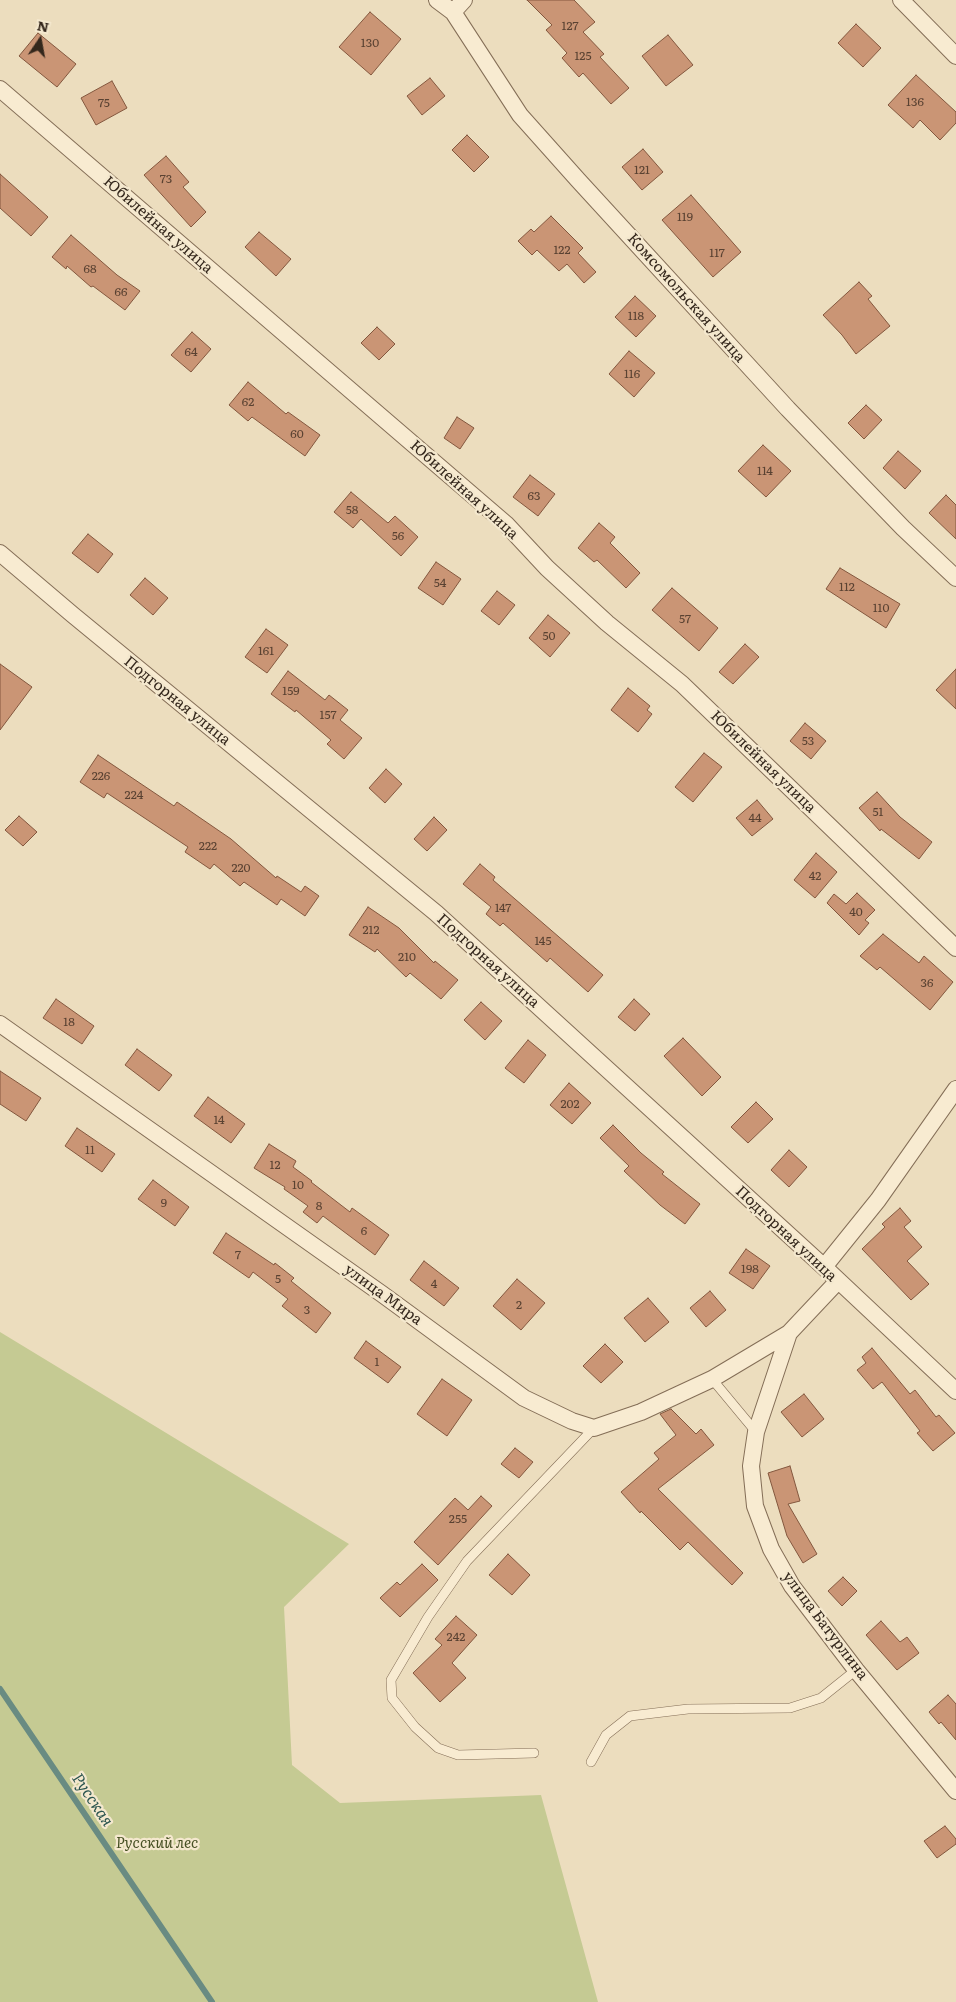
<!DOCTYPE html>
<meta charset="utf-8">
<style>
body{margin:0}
#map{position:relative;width:956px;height:2002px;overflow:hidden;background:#ecddbe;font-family:Literata,serif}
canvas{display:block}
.north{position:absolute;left:15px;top:15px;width:50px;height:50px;-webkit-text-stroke:4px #f4e8ce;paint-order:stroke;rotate:12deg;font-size:14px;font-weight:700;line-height:20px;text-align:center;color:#34271c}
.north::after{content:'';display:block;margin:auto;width:18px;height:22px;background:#34271c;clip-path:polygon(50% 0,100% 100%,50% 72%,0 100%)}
</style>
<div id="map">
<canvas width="956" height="2002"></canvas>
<div class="north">N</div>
</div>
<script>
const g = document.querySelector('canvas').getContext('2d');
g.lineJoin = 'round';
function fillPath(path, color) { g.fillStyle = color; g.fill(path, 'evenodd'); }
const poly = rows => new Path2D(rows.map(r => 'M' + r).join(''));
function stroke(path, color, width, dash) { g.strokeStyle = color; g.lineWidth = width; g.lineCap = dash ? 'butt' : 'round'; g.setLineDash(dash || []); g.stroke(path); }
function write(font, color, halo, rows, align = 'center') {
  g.font = font + ' Literata,serif'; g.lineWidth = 4.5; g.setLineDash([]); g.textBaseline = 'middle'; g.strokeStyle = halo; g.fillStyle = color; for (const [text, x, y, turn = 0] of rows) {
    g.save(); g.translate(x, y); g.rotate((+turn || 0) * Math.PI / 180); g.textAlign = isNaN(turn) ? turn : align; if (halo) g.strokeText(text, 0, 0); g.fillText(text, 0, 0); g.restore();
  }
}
const green = poly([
 [0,1332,349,1544,284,1607,292,1765,340,1803,541,1795,598,2002,0,2002]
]);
const stream = poly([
 [0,1689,212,2002]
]);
const building = poly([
 [527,0,574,0,595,22,583,32,604,54,600,57,629,88,611,104,583,73,579,77,562,58,567,53,546,30,552,25,527,0],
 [370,12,401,39,371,75,339,47,370,12],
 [856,24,881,48,863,67,838,43,856,24],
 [38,33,76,64,57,87,19,56,38,33],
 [668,35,693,65,666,86,642,56,668,35],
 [916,75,956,112,956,123,940,140,920,120,913,128,888,105,916,75],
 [430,78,445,96,422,115,407,96,430,78],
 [112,81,127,108,96,125,81,98,112,81],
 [467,135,489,157,474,172,452,150,467,135],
 [643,149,663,172,642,190,622,167,643,149],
 [166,156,189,182,183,187,206,212,191,227,144,175,166,156],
 [0,174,48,217,31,236,0,208,0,174],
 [691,195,741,252,713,277,662,220,691,195],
 [551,216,583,248,578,253,596,272,584,283,567,264,559,271,537,250,532,255,518,241,531,229,534,232,551,216],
 [259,232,291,259,276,276,245,247,259,232],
 [71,235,117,275,140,291,125,310,93,286,91,287,67,266,66,269,52,257,71,235],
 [859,282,872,296,868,299,890,326,856,354,842,335,823,315,859,282],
 [635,296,656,316,636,337,615,317,635,296],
 [377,327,395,344,379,360,361,343,377,327],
 [192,332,211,349,191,372,171,355,192,332],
 [629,351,655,373,634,397,609,374,629,351],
 [248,382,286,414,288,412,320,435,305,456,252,417,248,421,229,405,248,382],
 [866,405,882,420,864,439,848,423,866,405],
 [457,417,474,428,460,449,444,438,457,417],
 [763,445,791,471,766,497,738,471,763,445],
 [898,451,921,471,905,489,883,468,898,451],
 [530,475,555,494,538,516,513,497,530,475],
 [351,492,388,523,395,516,418,537,401,556,361,519,353,528,334,512,351,492],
 [946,495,956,505,956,539,929,513,946,495],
 [599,523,615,537,610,543,640,573,626,588,597,560,594,562,578,548,599,523],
 [88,534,113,554,98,573,72,553,88,534],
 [436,562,461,579,443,605,418,588,436,562],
 [840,568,900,604,886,628,826,589,840,568],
 [145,578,168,598,153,615,130,595,145,578],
 [672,588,718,628,699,651,652,610,672,588],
 [497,591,515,605,499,625,481,611,497,591],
 [548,615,570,633,550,657,529,638,548,615],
 [266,629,288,645,267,673,245,657,266,629],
 [745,644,759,657,733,684,719,672,745,644],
 [0,664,32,687,0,730,0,664],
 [956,669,956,709,936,690,956,669],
 [288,671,325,700,329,695,348,710,340,720,362,738,344,759,327,744,331,740,296,710,295,712,271,694,288,671],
 [628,688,650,706,647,710,652,714,638,732,611,710,628,688],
 [805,723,826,741,811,759,790,741,805,723],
 [704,753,722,767,693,802,675,787,704,753],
 [98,755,174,806,177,802,231,839,276,878,277,876,301,892,305,886,319,896,305,916,281,899,277,905,244,882,240,886,214,864,210,869,185,852,188,847,107,793,104,798,80,782,98,755],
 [386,769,402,784,385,803,369,788,386,769],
 [877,792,900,817,932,842,919,859,881,829,880,831,859,808,877,792],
 [757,800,773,819,752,836,736,818,757,800],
 [19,816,37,832,23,846,5,830,19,816],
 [434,817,447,830,427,851,414,839,434,817],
 [816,853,837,872,815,898,794,880,816,853],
 [480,864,495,877,493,880,603,975,588,992,550,958,547,962,503,923,500,926,486,914,491,907,463,884,480,864],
 [857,893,875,910,865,920,869,923,859,935,827,903,834,894,846,904,857,893],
 [368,907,399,928,434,963,435,961,458,980,441,999,410,973,406,977,377,949,375,952,349,935,368,907],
 [883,934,919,963,924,956,953,982,930,1010,880,967,877,970,860,956,883,934],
 [56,999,94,1026,82,1044,43,1018,56,999],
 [634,999,650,1014,635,1031,618,1017,634,999],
 [481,1002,502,1021,485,1040,464,1020,481,1002],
 [683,1038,721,1077,702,1096,664,1056,683,1038],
 [528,1040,546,1055,524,1083,505,1068,528,1040],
 [137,1049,172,1075,159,1091,125,1065,137,1049],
 [0,1071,41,1098,26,1121,0,1104,0,1071],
 [569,1083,591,1103,572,1124,550,1105,569,1083],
 [208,1097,245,1124,231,1143,194,1116,208,1097],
 [756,1102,773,1119,748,1143,731,1127,756,1102],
 [613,1125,641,1153,664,1172,662,1174,700,1204,685,1224,660,1205,624,1171,629,1166,600,1138,613,1125],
 [77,1128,115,1154,102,1172,65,1146,77,1128],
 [269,1144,296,1161,293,1167,312,1181,311,1182,350,1212,352,1208,389,1235,375,1255,323,1216,317,1223,303,1212,308,1206,284,1189,285,1187,254,1168,269,1144],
 [789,1150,807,1167,789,1187,771,1170,789,1150],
 [153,1180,189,1207,175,1226,138,1199,153,1180],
 [900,1208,911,1221,904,1227,922,1247,907,1261,929,1284,911,1300,862,1249,885,1227,882,1224,900,1208],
 [226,1233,274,1265,275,1263,294,1278,291,1281,331,1313,316,1333,282,1306,288,1299,253,1272,249,1278,213,1253,226,1233],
 [746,1249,770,1266,753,1289,729,1273,746,1249],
 [424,1261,459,1288,444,1306,410,1280,424,1261],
 [517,1279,545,1303,521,1330,493,1306,517,1279],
 [710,1291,726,1310,706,1327,690,1308,710,1291],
 [648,1298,669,1322,645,1342,624,1318,648,1298],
 [366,1341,401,1367,388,1383,354,1358,366,1341],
 [605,1344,623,1362,601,1383,583,1366,605,1344],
 [872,1348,910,1394,915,1390,936,1417,939,1415,955,1433,933,1451,917,1433,920,1431,882,1382,873,1389,857,1370,866,1363,862,1357,872,1348],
 [442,1379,472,1400,447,1436,417,1414,442,1379],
 [804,1394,824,1419,802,1437,781,1412,804,1394],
 [671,1409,696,1434,701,1429,714,1445,658,1489,743,1573,732,1585,688,1542,680,1550,641,1511,640,1513,621,1492,659,1459,654,1453,676,1435,660,1414,671,1409],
 [515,1448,533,1462,519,1478,501,1464,515,1448],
 [790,1466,800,1501,788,1504,817,1554,803,1563,787,1536,768,1473,790,1466],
 [481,1496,492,1506,438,1565,414,1542,455,1498,468,1510,481,1496],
 [508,1554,530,1575,512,1595,489,1575,508,1554],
 [422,1564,438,1580,400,1617,380,1598,397,1582,400,1585,422,1564],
 [843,1577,857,1591,842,1606,828,1591,843,1577],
 [456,1616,477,1635,452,1663,466,1678,440,1702,413,1673,442,1645,435,1639,456,1616],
 [881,1621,900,1642,907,1637,919,1653,897,1670,866,1635,881,1621],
 [948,1695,956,1704,956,1740,941,1722,939,1724,929,1712,948,1695],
 [945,1826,956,1839,956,1844,937,1858,924,1841,945,1826]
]);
const lane = poly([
 [712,1379,756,1432],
 [534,1753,458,1755,438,1748,415,1727,392,1698,391,1680,428,1617,467,1561,594,1428],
 [591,1762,606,1735,630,1716,688,1709,790,1708,821,1698,856,1670]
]);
const street = poly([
 [437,0,453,12,520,115,578,180,788,409,903,528,956,578],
 [901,0,956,56],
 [453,12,464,0],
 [0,89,506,524,547,568,607,623,682,684,956,948],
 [0,553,73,615,436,913,824,1267,956,1391],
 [0,1024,382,1294,524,1398,572,1421,594,1428,641,1412,712,1379,789,1333],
 [824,1267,878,1200,956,1089],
 [837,1282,789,1333,756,1432,751,1466,755,1506,771,1549,792,1586,856,1670,956,1791]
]);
const numberNames = [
 ["127",570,26],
 ["130",370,43],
 ["125",583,56],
 ["136",915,102],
 ["75",104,103],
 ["121",642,170],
 ["73",166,179],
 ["119",685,217],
 ["122",562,250],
 ["117",717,253],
 ["68",90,269],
 ["66",121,292],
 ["118",636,316],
 ["64",191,352],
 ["116",632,374],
 ["62",248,402],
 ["60",297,434],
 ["114",765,471],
 ["63",534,496],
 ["58",352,510],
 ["56",398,536],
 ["54",440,583],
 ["112",847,587],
 ["110",881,608],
 ["57",685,619],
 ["50",549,636],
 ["161",266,651],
 ["159",291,691],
 ["157",328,715],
 ["53",808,741],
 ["226",101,776],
 ["224",134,795],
 ["51",878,812],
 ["44",755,818],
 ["222",208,846],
 ["220",241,868],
 ["42",815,876],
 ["147",503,908],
 ["40",856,912],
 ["212",371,930],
 ["145",543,941],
 ["210",407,957],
 ["36",927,983],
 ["18",69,1022],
 ["202",570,1104],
 ["14",219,1120],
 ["11",90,1150],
 ["12",275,1165],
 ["10",298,1185],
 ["9",164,1203],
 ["8",319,1206],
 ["6",364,1231],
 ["7",238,1255],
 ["198",750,1269],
 ["5",278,1279],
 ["4",434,1284],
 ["2",519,1305],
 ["3",307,1310],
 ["1",377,1362],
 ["255",458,1519],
 ["242",456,1637]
];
const streetNames = [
 ["Юбилейная улица",158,225,41],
 ["Комсомольская улица",686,298,48],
 ["Юбилейная улица",464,490,42],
 ["Подгорная улица",177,701,39],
 ["Юбилейная улица",763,762,44],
 ["Подгорная улица",488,961,42],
 ["Подгорная улица",786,1234,43],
 ["улица Мира",383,1295,36],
 ["улица Батурлина",825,1626,53]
];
const parkNames = [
 ["Русский лес",157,1844]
];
const waterNames = [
 ["Русская",92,1800,56]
];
fillPath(green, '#c5ca93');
stroke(stream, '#698b82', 6);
fillPath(building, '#ca9575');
stroke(building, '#83573e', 1);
stroke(lane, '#846e57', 10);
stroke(street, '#846e57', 18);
stroke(lane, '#f8ebd1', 9);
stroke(street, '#f8ebd1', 16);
write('12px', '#5a4232', null, numberNames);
write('15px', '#34271c', '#f4e8ce', streetNames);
write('italic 15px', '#465023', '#f4e8ce', parkNames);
write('italic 16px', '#2b544f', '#f4e8ce', waterNames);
</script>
